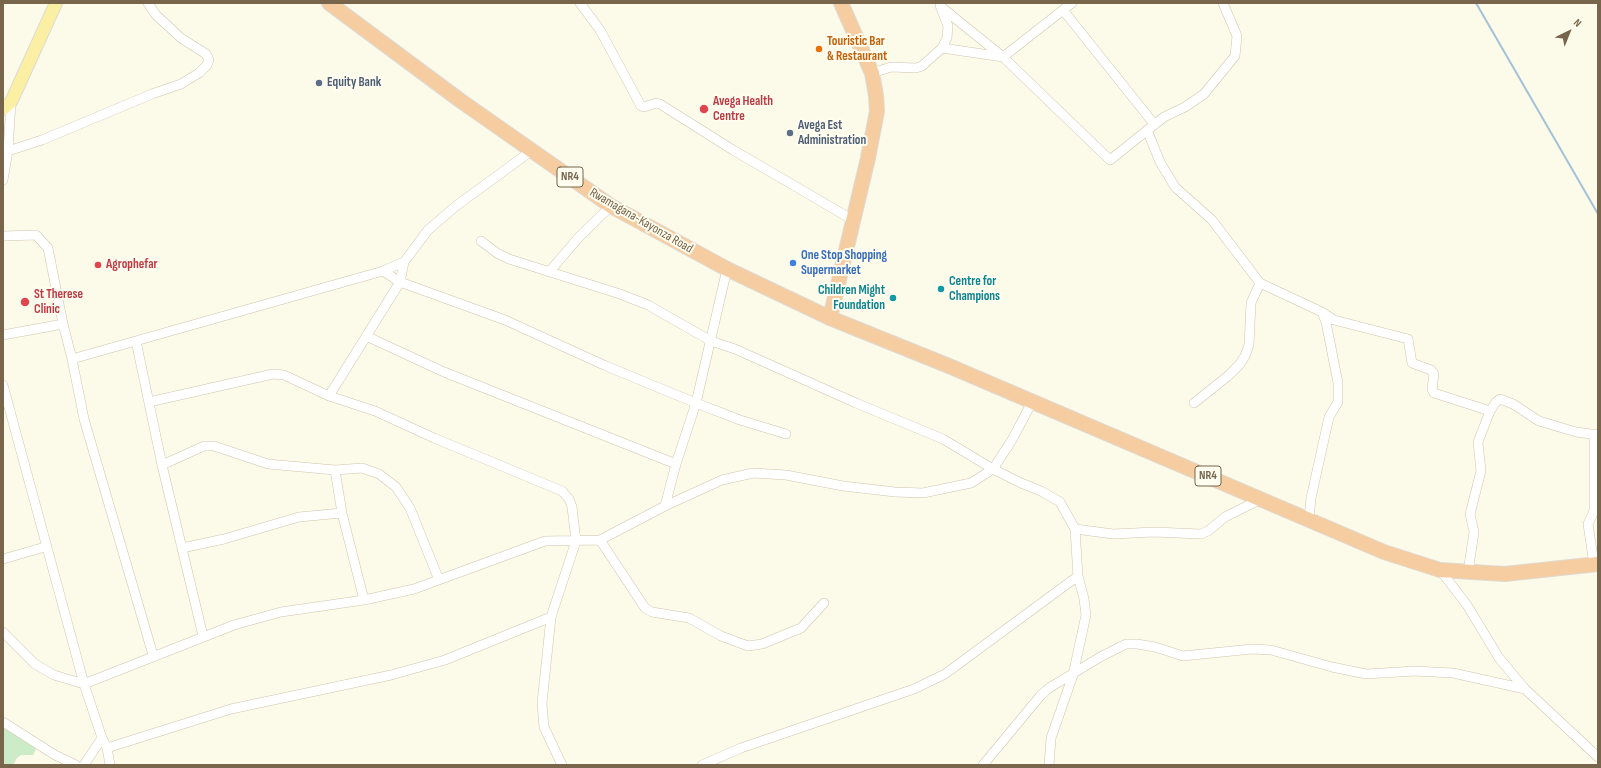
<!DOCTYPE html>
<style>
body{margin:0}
#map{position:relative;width:1601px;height:768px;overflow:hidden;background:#fcfae9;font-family:"Sofia Sans Condensed",sans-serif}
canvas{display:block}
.frame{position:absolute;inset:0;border:4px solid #77664c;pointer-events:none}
.north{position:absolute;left:1549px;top:12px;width:40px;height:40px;-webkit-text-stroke:3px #fffdef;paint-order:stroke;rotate:43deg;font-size:11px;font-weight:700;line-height:16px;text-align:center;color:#77664c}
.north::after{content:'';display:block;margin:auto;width:14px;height:18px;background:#77664c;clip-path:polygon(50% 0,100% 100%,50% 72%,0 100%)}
</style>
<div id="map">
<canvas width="1601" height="768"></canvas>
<div class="frame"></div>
<div class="north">N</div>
</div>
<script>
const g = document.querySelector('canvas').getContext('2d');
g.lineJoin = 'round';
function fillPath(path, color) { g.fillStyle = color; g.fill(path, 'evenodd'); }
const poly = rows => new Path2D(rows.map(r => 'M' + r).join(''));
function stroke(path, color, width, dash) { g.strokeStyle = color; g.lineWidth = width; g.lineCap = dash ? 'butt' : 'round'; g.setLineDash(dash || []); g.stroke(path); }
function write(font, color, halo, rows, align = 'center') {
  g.font = font + ' "Sofia Sans Condensed",sans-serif'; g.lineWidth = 4; g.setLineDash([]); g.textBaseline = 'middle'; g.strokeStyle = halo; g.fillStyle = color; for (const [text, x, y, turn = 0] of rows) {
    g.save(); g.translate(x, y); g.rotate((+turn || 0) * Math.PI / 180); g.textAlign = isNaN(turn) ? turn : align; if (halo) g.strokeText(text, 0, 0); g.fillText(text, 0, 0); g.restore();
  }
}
const green = poly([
 [3,726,36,749,33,755,21,755,17,758,13,765,3,765]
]);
const stream = poly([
 [1476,3,1598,214]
]);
const minor = poly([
 [580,3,600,30,641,106,644,107,656,103,660,104,733,150,853,220],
 [940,6,1003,57,1072,3],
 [1063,10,1154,124],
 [942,48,1003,57,1110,160,1164,117,1185,107,1204,94,1235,56,1237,36,1223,3],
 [872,73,891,67,916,68,922,66,942,48,947,38,948,26,941,8],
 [1147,130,1160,162,1175,187,1212,220,1260,283,1322,312,1334,320,1408,339,1412,363,1431,370,1434,374,1432,389,1434,393,1490,411],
 [8,151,42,140,152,94,181,84,199,73,207,65,209,60,206,54,181,38,156,15,148,3],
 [3,180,8,151,11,102],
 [3,236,36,235,48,248,63,324,72,359,383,271,404,262,428,230,456,206,531,151],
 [481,241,497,253,509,259,620,294,648,305,711,341,735,349,856,403,943,439,993,469,1021,483,1041,491,1060,502,1075,529,1078,576,1084,599,1086,615,1073,675,1051,738,1049,765],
 [383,271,400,282,505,320,606,366,696,403,740,420,786,434],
 [549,272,580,236,611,206],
 [3,335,63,324],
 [366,336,444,372,676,464],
 [136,341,162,465,203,636],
 [72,359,84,419,153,655],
 [3,385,84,684,102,738,107,748,110,765],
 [329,396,400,282,404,262],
 [149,402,273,374,284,375,329,396,375,411,434,438,562,491,569,499,572,507,576,541,551,617,542,703,544,727,562,765],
 [1194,403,1228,376,1240,364,1245,356,1249,345,1251,303,1260,283],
 [162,465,204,446,214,446,268,464,335,470,362,468,379,474,396,487,410,508,439,580],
 [335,470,342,513,364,600],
 [665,506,676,464,696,403,727,269],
 [1309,519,1311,498,1329,417,1338,402,1338,383,1326,322,1322,312],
 [1075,529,1113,534,1154,532,1201,534,1208,531,1225,517,1261,499],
 [600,540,645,608,652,612,689,618,721,636,748,646,762,644,801,628,824,603],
 [182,548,224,539,299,517,342,513],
 [3,559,45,547],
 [1594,564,1588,524,1594,511,1594,434],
 [1440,570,1467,605,1499,658,1525,689,1598,757],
 [1468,572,1474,532,1470,514,1481,471,1478,442,1490,411,1496,402,1500,399,1513,404,1539,421,1576,432,1598,435],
 [3,632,35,664,54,675,84,684,234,625,281,612,364,600,414,589,545,541,600,540,665,506,722,480,753,473,786,475,843,486,895,492,923,493,971,483,993,469,1012,440,1032,402],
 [3,722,55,755,76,765],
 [107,748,231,709,391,675,445,660,551,617],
 [84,765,102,738],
 [702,765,741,748,914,689,945,674,1078,576],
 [983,765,1041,695,1049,688,1102,656,1126,644,1137,644,1155,647,1183,656,1252,649,1271,650,1332,667,1366,674,1415,671,1453,673,1525,689]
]);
const major = poly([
 [3,109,11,102,56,3]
]);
const highway = poly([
 [329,3,461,101,611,206,727,269,830,318,949,366,1384,552,1440,570,1505,574,1598,564],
 [830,318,868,158,877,111,876,96,872,73,841,3]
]);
const markers = [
 [819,49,4,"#e8710a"],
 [319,83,4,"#5c6f8a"],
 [704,109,5,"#e0444e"],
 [790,133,4,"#5c6f8a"],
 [793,263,4,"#3f7fe0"],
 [98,265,4,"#e0444e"],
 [941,289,4,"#0f9aa8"],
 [893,298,4,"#0f9aa8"],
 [25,302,5,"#e0444e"]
];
const shields = [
 [570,177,26],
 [1208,476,26]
];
const shieldNames = [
 ["NR4",570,177],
 ["NR4",1208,476]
];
const foodNames = [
 ["Touristic Bar",827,42],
 ["& Restaurant",827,57]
];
const serviceNames = [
 ["Equity Bank",327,83],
 ["Avega Est",798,126],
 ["Administration",798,141]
];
const healthNames = [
 ["Avega Health",713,102],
 ["Centre",713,117],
 ["Agrophefar",106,265],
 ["St Therese",34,295],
 ["Clinic",34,310]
];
const streetNames = [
 ["Rwamagana-Kayonza Road",641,221,30]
];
const shopNames = [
 ["One Stop Shopping",801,256],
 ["Supermarket",801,271]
];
const cultureNames = [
 ["Centre for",949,282],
 ["Champions",949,297],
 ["Children Might",885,291,"right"],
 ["Foundation",885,306,"right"]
];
fillPath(green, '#ccebc7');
stroke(stream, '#a3c2d8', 2);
stroke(minor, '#cfc5ae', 10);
stroke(major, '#dedad4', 14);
stroke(highway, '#dedad4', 16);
stroke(minor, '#fff', 9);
stroke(major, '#faefa3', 12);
stroke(highway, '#f6cca1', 14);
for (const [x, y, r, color] of markers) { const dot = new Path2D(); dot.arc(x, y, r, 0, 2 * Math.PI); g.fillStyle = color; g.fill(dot); stroke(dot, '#fffdef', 1.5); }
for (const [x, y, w] of shields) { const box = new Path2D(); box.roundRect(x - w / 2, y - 10, w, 20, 3); g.fillStyle = '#fffdef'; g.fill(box); stroke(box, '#77664c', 1); }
write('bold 12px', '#77664c', null, shieldNames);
write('bold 13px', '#c56008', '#fffdef', foodNames, 'left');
write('bold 13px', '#4e5e75', '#fffdef', serviceNames, 'left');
write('bold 13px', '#be3a42', '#fffdef', healthNames, 'left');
write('13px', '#77664c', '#fffdef', streetNames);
write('bold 13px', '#366cbe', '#fffdef', shopNames, 'left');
write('bold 13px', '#0d838f', '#fffdef', cultureNames, 'left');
</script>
